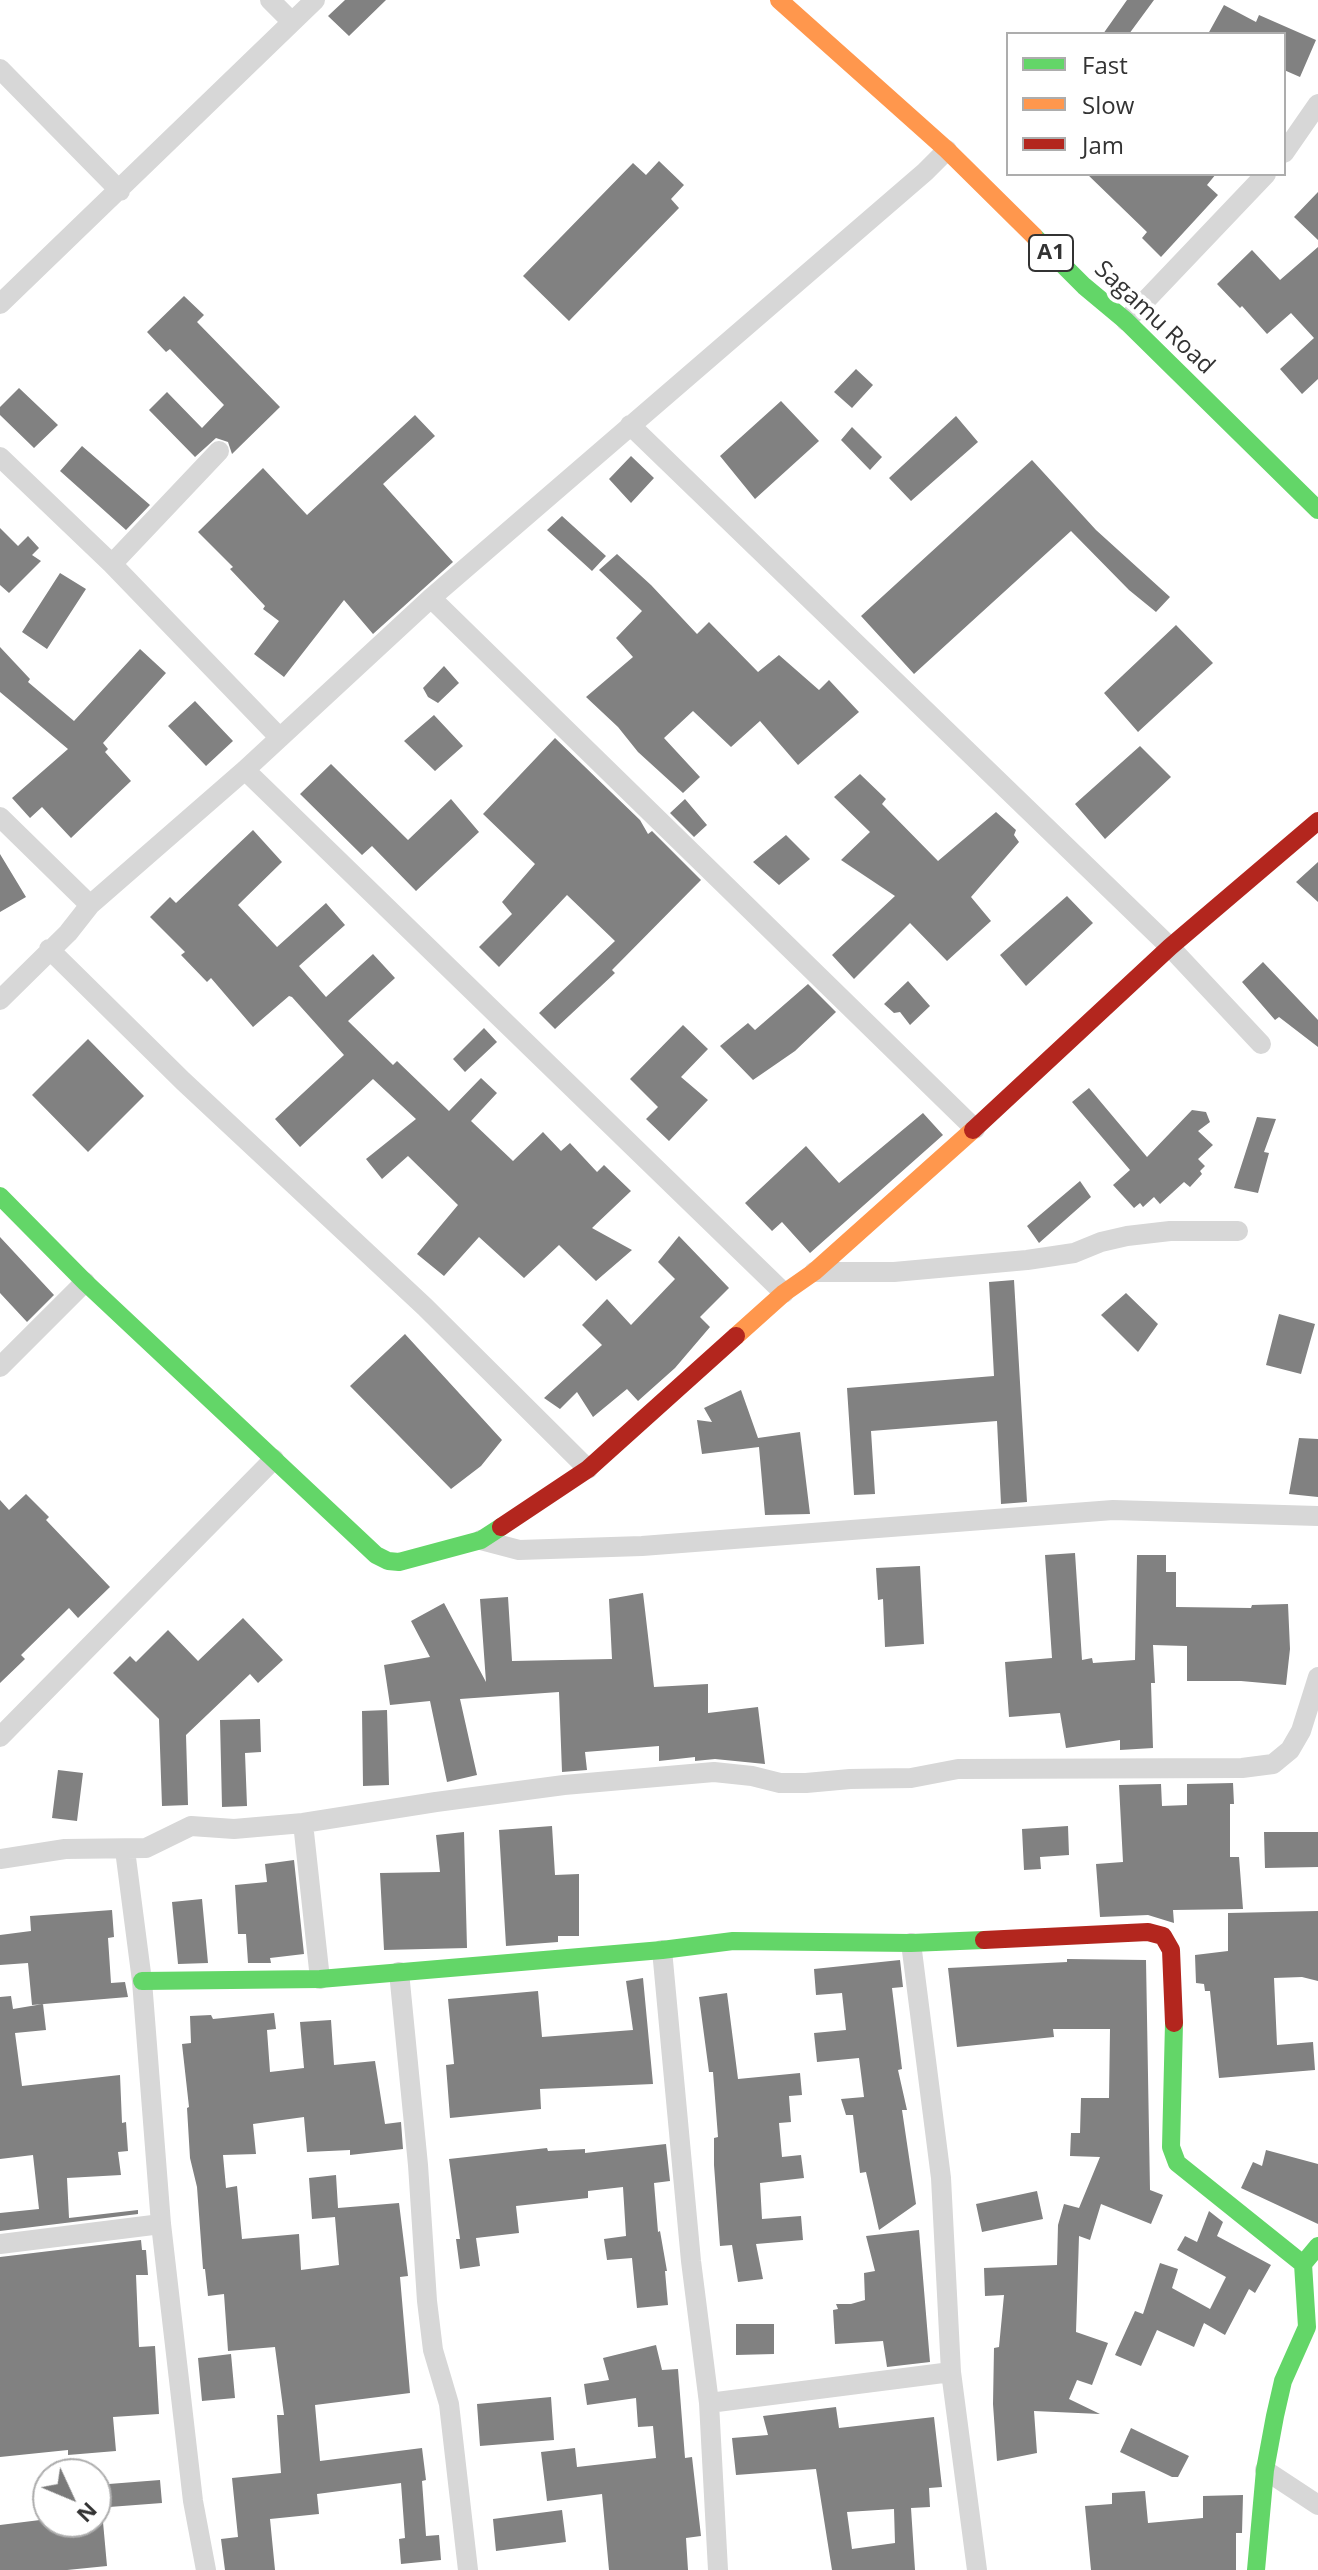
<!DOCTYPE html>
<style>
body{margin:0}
#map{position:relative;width:1318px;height:2570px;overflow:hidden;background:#fff;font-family:"Open Sans",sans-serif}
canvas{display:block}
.legend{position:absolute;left:1006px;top:32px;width:280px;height:144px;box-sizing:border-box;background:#fff;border:2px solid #adadad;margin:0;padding:10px 14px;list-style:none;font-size:24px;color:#333}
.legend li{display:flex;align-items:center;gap:16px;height:40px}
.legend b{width:40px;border:2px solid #adadad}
.north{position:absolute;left:32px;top:2458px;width:80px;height:80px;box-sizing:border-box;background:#fff;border:2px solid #adadad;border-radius:50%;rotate:134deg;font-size:22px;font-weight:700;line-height:32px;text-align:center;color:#333}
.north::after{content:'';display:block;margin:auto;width:28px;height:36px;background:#7a7a7a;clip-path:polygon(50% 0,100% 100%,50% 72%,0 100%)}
</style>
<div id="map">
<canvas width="1318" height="2570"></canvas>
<ul class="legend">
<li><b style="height:10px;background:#63d668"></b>Fast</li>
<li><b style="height:10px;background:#ff974d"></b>Slow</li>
<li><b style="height:10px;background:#b3261e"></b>Jam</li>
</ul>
<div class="north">N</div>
</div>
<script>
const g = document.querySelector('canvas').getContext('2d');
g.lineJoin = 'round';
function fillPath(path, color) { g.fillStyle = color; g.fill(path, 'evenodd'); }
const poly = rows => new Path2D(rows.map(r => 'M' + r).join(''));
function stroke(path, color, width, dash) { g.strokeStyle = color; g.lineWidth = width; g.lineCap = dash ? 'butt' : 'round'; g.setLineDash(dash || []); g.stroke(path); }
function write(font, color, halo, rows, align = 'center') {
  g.font = font + ' "Open Sans",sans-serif'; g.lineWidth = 8; g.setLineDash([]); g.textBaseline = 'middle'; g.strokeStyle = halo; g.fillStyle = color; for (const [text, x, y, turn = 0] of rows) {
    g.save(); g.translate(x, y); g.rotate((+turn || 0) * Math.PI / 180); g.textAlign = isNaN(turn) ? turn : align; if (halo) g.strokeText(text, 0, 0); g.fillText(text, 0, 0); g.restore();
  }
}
const building = poly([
 [345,0,386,0,349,36,328,16],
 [1127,0,1154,0,1129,34,1103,34],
 [1224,5,1256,22,1259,15,1316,40,1300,77,1284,70,1284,34,1208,34],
 [659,161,684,185,671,199,679,208,569,321,523,276,633,163,646,175],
 [1087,174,1216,174,1207,185,1218,195,1161,257,1142,238,1147,232],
 [1318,192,1318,240,1294,217],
 [1318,247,1318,379,1302,394,1280,369,1314,338,1291,313,1267,334,1242,306,1240,308,1217,284,1252,250,1280,280],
 [184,296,204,315,197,322,280,407,232,454,228,442,216,438,195,457,149,410,167,392,202,428,224,405,170,349,166,352,147,332],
 [856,369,873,385,852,408,834,392],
 [19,388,58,425,34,448,0,415,0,407],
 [781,401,819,441,755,499,720,456],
 [415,415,435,436,383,484,453,562,373,634,344,600,284,677,254,654,279,621,263,609,265,606,230,569,233,567,198,532,263,468,307,515],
 [956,416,978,442,911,501,889,478],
 [852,427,882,457,870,470,841,440],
 [82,446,150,505,126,530,60,471],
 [631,456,654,478,631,503,609,479],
 [1032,460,1096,530,1170,597,1156,612,1129,590,1071,531,914,674,861,616],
 [562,516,606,556,592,571,547,530],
 [0,528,18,546,28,536,39,548,32,555,41,561,9,593,0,585],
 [617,554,651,585,697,634,709,622,758,672,779,655,819,690,829,680,859,712,798,765,760,721,731,747,693,711,664,738,700,777,683,793,638,752,618,727,586,697,633,657,616,638,642,611,599,570],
 [60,573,86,589,47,649,22,632],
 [1176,625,1213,663,1138,732,1104,693],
 [0,647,30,679,28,682,74,721,140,649,166,673,103,743,108,749,105,752,131,781,71,838,42,807,30,818,12,798,68,749,0,692],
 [444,666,459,683,438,703,428,697,423,688],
 [195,701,233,741,206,766,168,726],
 [434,715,463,746,435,771,404,741],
 [555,738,640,820,648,834,652,831,701,880,612,970,615,973,555,1029,539,1013,615,941,567,895,499,967,479,947,512,914,502,902,535,864,483,814],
 [1140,746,1171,777,1105,839,1075,804],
 [331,764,408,840,451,799,479,832,416,891,372,846,362,855,300,794],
 [860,774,886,799,882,804,938,861,996,812,1016,830,1014,835,1019,842,971,897,991,921,947,961,910,923,854,979,832,955,895,896,841,860,870,832,834,797],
 [685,799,707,825,694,837,670,813],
 [253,830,282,862,238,905,277,947,326,903,345,925,299,966,326,997,373,954,395,978,348,1021,393,1065,397,1061,449,1111,481,1078,497,1093,471,1121,513,1161,543,1132,561,1151,570,1143,597,1172,604,1165,631,1191,592,1228,632,1250,596,1281,559,1245,524,1278,479,1237,444,1276,417,1254,458,1205,408,1156,382,1179,366,1159,416,1119,373,1079,300,1147,275,1119,344,1055,292,997,289,996,253,1027,211,978,207,982,181,955,185,952,150,917,170,897,176,903],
 [786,835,810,859,779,885,753,862],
 [0,854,26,897,0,912],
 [1318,862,1318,902,1296,882],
 [1067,896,1093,923,1026,986,1000,955],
 [1263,962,1318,1020,1318,1047,1279,1017,1275,1020,1242,982],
 [908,981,930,1006,910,1025,900,1012,894,1013,884,1004],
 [808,984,836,1012,795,1051,753,1080,720,1046,748,1023,755,1030],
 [683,1025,708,1049,681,1077,708,1100,669,1141,646,1119,658,1107,630,1079],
 [484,1028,497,1042,465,1072,453,1059],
 [88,1039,144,1096,88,1152,32,1095],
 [1089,1088,1147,1157,1192,1110,1206,1112,1210,1122,1198,1131,1213,1145,1198,1159,1205,1166,1200,1171,1202,1174,1190,1187,1184,1182,1160,1204,1154,1197,1143,1207,1140,1203,1134,1208,1113,1185,1130,1170,1072,1102],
 [923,1113,943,1135,810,1253,782,1222,772,1231,745,1203,806,1146,839,1183],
 [1257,1117,1276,1119,1264,1152,1269,1153,1258,1193,1234,1188],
 [1080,1181,1091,1197,1039,1243,1027,1226],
 [679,1236,729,1288,700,1317,710,1327,675,1368,638,1401,627,1389,593,1417,577,1392,560,1409,544,1398,602,1345,582,1325,607,1299,631,1325,675,1279,658,1262],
 [0,1237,54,1295,27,1322,0,1293],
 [1014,1280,1027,1502,1001,1504,997,1421,871,1431,875,1494,854,1495,847,1388,994,1376,989,1282],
 [1126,1293,1158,1324,1138,1352,1101,1315],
 [1279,1314,1315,1324,1301,1374,1266,1365],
 [405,1334,502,1440,481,1466,451,1489,350,1386],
 [741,1390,758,1438,800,1432,810,1514,765,1515,759,1447,702,1454,697,1420,712,1422,704,1408],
 [1299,1438,1318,1439,1318,1497,1289,1494],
 [26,1494,49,1517,46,1520,110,1587,78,1618,69,1608,21,1655,25,1659,0,1683,0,1500,9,1510],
 [1075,1553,1082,1660,1092,1658,1093,1663,1135,1660,1137,1555,1166,1555,1166,1572,1176,1572,1176,1607,1251,1608,1252,1605,1288,1604,1290,1649,1286,1685,1241,1681,1187,1681,1187,1646,1153,1645,1155,1683,1151,1683,1153,1748,1120,1750,1120,1740,1066,1748,1060,1713,1009,1717,1005,1662,1052,1658,1045,1555],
 [920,1566,924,1644,885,1647,883,1599,878,1600,876,1568],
 [643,1593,654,1687,708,1684,708,1713,758,1707,765,1764,715,1759,695,1761,695,1757,659,1761,659,1746,585,1752,587,1770,562,1772,559,1692,460,1699,477,1775,447,1782,430,1701,390,1705,384,1665,430,1657,411,1621,444,1603,486,1682,480,1599,508,1597,512,1661,612,1659,609,1599],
 [243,1618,283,1660,258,1683,250,1674,186,1735,188,1805,162,1806,159,1719,113,1673,130,1656,136,1662,168,1630,198,1661],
 [387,1710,389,1785,363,1786,362,1711],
 [260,1719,261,1752,245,1753,247,1806,222,1807,220,1720],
 [58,1770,83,1773,77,1821,52,1818],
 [1233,1783,1234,1804,1230,1804,1230,1857,1239,1857,1243,1909,1173,1910,1174,1923,1148,1915,1100,1917,1096,1864,1123,1862,1119,1785,1161,1784,1162,1806,1187,1805,1187,1784],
 [552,1826,555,1875,579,1874,579,1936,558,1936,558,1942,506,1946,499,1830],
 [1068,1826,1069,1855,1040,1857,1041,1869,1024,1870,1022,1829],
 [464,1832,467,1948,384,1950,380,1873,440,1872,436,1835],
 [1264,1832,1318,1832,1318,1867,1265,1868],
 [294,1860,304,1954,270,1958,271,1963,248,1963,246,1934,238,1934,235,1885,267,1882,265,1864],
 [202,1899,208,1963,178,1964,172,1902],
 [112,1910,114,1937,108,1938,111,1983,125,1982,128,1997,32,2005,28,1963,0,1965,0,1935,31,1931,30,1916],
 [1318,1911,1318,1981,1302,1977,1274,1978,1277,2045,1313,2042,1315,2070,1219,2078,1210,1991,1205,1991,1204,1984,1196,1983,1195,1955,1228,1951,1228,1913],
 [1067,1959,1146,1960,1150,2190,1163,2195,1151,2224,1101,2204,1090,2240,1079,2236,1076,2332,1108,2343,1092,2385,1077,2380,1069,2399,1100,2414,1034,2411,1037,2453,997,2461,993,2404,994,2348,999,2347,1004,2295,985,2296,984,2268,1057,2265,1058,2225,1064,2204,1079,2208,1100,2157,1070,2156,1071,2133,1080,2133,1081,2098,1109,2098,1110,2029,1053,2029,1054,2037,957,2047,948,1968,1067,1962],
 [900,1960,903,1987,892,1988,902,2069,898,2070,907,2110,902,2110,916,2204,879,2230,866,2172,860,2173,853,2115,846,2115,841,2099,864,2097,859,2058,817,2062,814,2033,846,2030,842,1993,816,1995,814,1969],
 [643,1978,653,2084,540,2089,541,2109,450,2118,446,2065,454,2064,448,1999,538,1991,542,2037,633,2030,626,1981],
 [727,1993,738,2079,800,2073,802,2095,789,2096,791,2122,779,2123,782,2157,801,2155,804,2178,760,2183,762,2219,801,2216,803,2240,756,2244,763,2279,738,2282,732,2245,720,2246,714,2165,714,2138,718,2137,713,2072,709,2072,699,1997],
 [11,1996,13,2009,43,2004,46,2030,15,2033,22,2086,120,2075,122,2123,126,2122,128,2151,118,2152,121,2175,67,2178,69,2218,138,2210,138,2214,0,2231,0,2213,39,2209,33,2155,0,2159,0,1997],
 [274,2013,276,2029,267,2030,270,2072,304,2068,300,2022,331,2020,334,2065,375,2061,385,2124,401,2122,403,2149,350,2155,350,2150,307,2152,304,2117,253,2124,256,2154,223,2155,226,2188,237,2186,242,2239,299,2234,301,2270,339,2265,335,2217,312,2219,309,2178,336,2175,338,2208,399,2203,408,2276,400,2277,410,2393,315,2405,320,2461,422,2448,426,2480,422,2481,426,2536,439,2535,441,2560,401,2564,399,2539,405,2538,401,2483,317,2494,319,2514,270,2519,275,2570,225,2570,221,2539,238,2537,232,2478,281,2473,277,2415,284,2415,275,2347,228,2351,224,2294,208,2296,205,2269,203,2269,197,2187,190,2158,187,2108,189,2107,182,2044,191,2043,190,2016,211,2015,213,2019],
 [666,2144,670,2181,654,2183,658,2232,660,2231,667,2271,665,2271,668,2305,637,2308,632,2258,607,2260,604,2239,626,2236,623,2187,588,2191,588,2198,516,2206,519,2233,476,2238,480,2266,460,2269,456,2239,460,2239,449,2159,547,2148,548,2151,585,2149,585,2153],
 [1266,2150,1318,2164,1318,2224,1241,2188,1253,2162,1262,2166],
 [1037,2191,1043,2219,982,2232,976,2204],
 [1209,2211,1223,2222,1217,2236,1271,2265,1255,2293,1249,2289,1225,2335,1204,2323,1194,2347,1157,2330,1141,2366,1115,2355,1135,2311,1143,2314,1160,2263,1178,2269,1172,2288,1210,2309,1226,2277,1177,2250,1185,2236,1197,2242],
 [919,2230,930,2362,887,2367,883,2341,835,2344,833,2310,838,2309,836,2304,851,2304,865,2300,864,2273,875,2271,866,2236],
 [141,2240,142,2250,146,2250,148,2275,136,2275,139,2347,155,2346,159,2414,113,2417,116,2451,68,2455,68,2450,0,2457,0,2257],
 [736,2324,774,2324,774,2354,736,2355],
 [656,2345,662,2370,678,2369,685,2458,692,2457,701,2536,686,2538,688,2570,609,2570,602,2494,547,2501,541,2452,575,2448,577,2467,656,2458,653,2426,638,2427,636,2398,587,2405,584,2384,609,2380,603,2358],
 [231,2354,235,2398,202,2401,198,2358],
 [551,2397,554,2440,480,2446,477,2404],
 [836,2407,839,2428,934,2417,942,2487,929,2488,930,2507,911,2508,915,2570,832,2570,816,2469,736,2475,732,2438,768,2435,763,2416],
 [894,2509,895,2543,852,2549,847,2512],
 [1131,2428,1189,2456,1178,2477,1172,2477,1120,2452],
 [160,2480,162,2503,96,2508,96,2485],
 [1145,2491,1148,2523,1203,2518,1203,2496,1243,2495,1242,2533,1236,2533,1236,2570,1091,2570,1085,2506,1112,2504,1112,2493],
 [562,2510,566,2542,496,2551,493,2519],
 [48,2519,48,2522,103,2522,107,2566,67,2570,0,2570,0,2525]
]);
const street = poly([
 [270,0,291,21],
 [0,69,120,191],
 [1284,153,1318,104],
 [0,304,315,0],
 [1126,321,1266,174],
 [630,425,1170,947,1261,1044],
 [0,457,112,564,279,737],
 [112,564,219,451],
 [431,598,975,1129],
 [245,770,784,1293],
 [0,817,90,905],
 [49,949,183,1081,425,1307,588,1469],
 [0,1000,68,933,90,905,245,770,431,598,925,172,947,150],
 [814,1272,894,1272,1027,1260,1074,1253,1101,1242,1127,1236,1170,1231,1238,1231],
 [0,1367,85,1282],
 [481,1540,519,1550,642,1546,1113,1510,1318,1516],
 [0,1737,274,1459],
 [303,1823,320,1979],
 [125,1850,142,1981,161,2224,193,2501,206,2570],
 [0,1859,65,1849,146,1848,191,1826,234,1829,303,1823,436,1802,564,1785,714,1772,752,1776,780,1783,806,1783,850,1779,911,1778,958,1769,1242,1768,1273,1764,1290,1750,1301,1731,1318,1677],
 [911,1943,941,2178,951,2372,977,2570],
 [662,1950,691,2261,709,2403,718,2570],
 [399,1972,418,2165,427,2301,433,2350,449,2404,468,2570],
 [0,2244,161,2224],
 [709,2403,951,2372],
 [1265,2470,1318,2505]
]);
const fast = poly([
 [1034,236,1084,286,1126,321,1318,510],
 [0,1196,85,1282,376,1555,388,1561,399,1562,481,1540,501,1527],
 [142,1981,320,1979,662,1950,733,1941,911,1943,984,1940],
 [1174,2023,1171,2147,1177,2163,1303,2264],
 [1256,2570,1265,2470,1275,2416,1283,2381,1307,2327,1303,2264,1318,2246]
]);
const slow = poly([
 [779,0,947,150,1034,236],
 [736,1336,784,1293,814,1272,973,1130]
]);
const jam = poly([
 [973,1130,1170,947,1318,821],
 [501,1527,588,1469,736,1336],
 [984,1940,1148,1932,1163,1936,1171,1950,1174,2023]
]);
const shields = [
 [1051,253,44]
];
const shieldNames = [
 ["A1",1051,253]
];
const streetNames = [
 ["Sagamu Road",1154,318,43]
];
fillPath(building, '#818181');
stroke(street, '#d7d7d7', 20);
stroke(fast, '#63d668', 18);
stroke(slow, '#ff974d', 18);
stroke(jam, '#b3261e', 18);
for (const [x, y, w] of shields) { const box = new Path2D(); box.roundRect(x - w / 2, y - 18, w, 36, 6); g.fillStyle = '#fff'; g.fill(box); stroke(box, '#333', 2); }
write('bold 22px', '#333', null, shieldNames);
write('24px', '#333', '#fff', streetNames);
</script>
